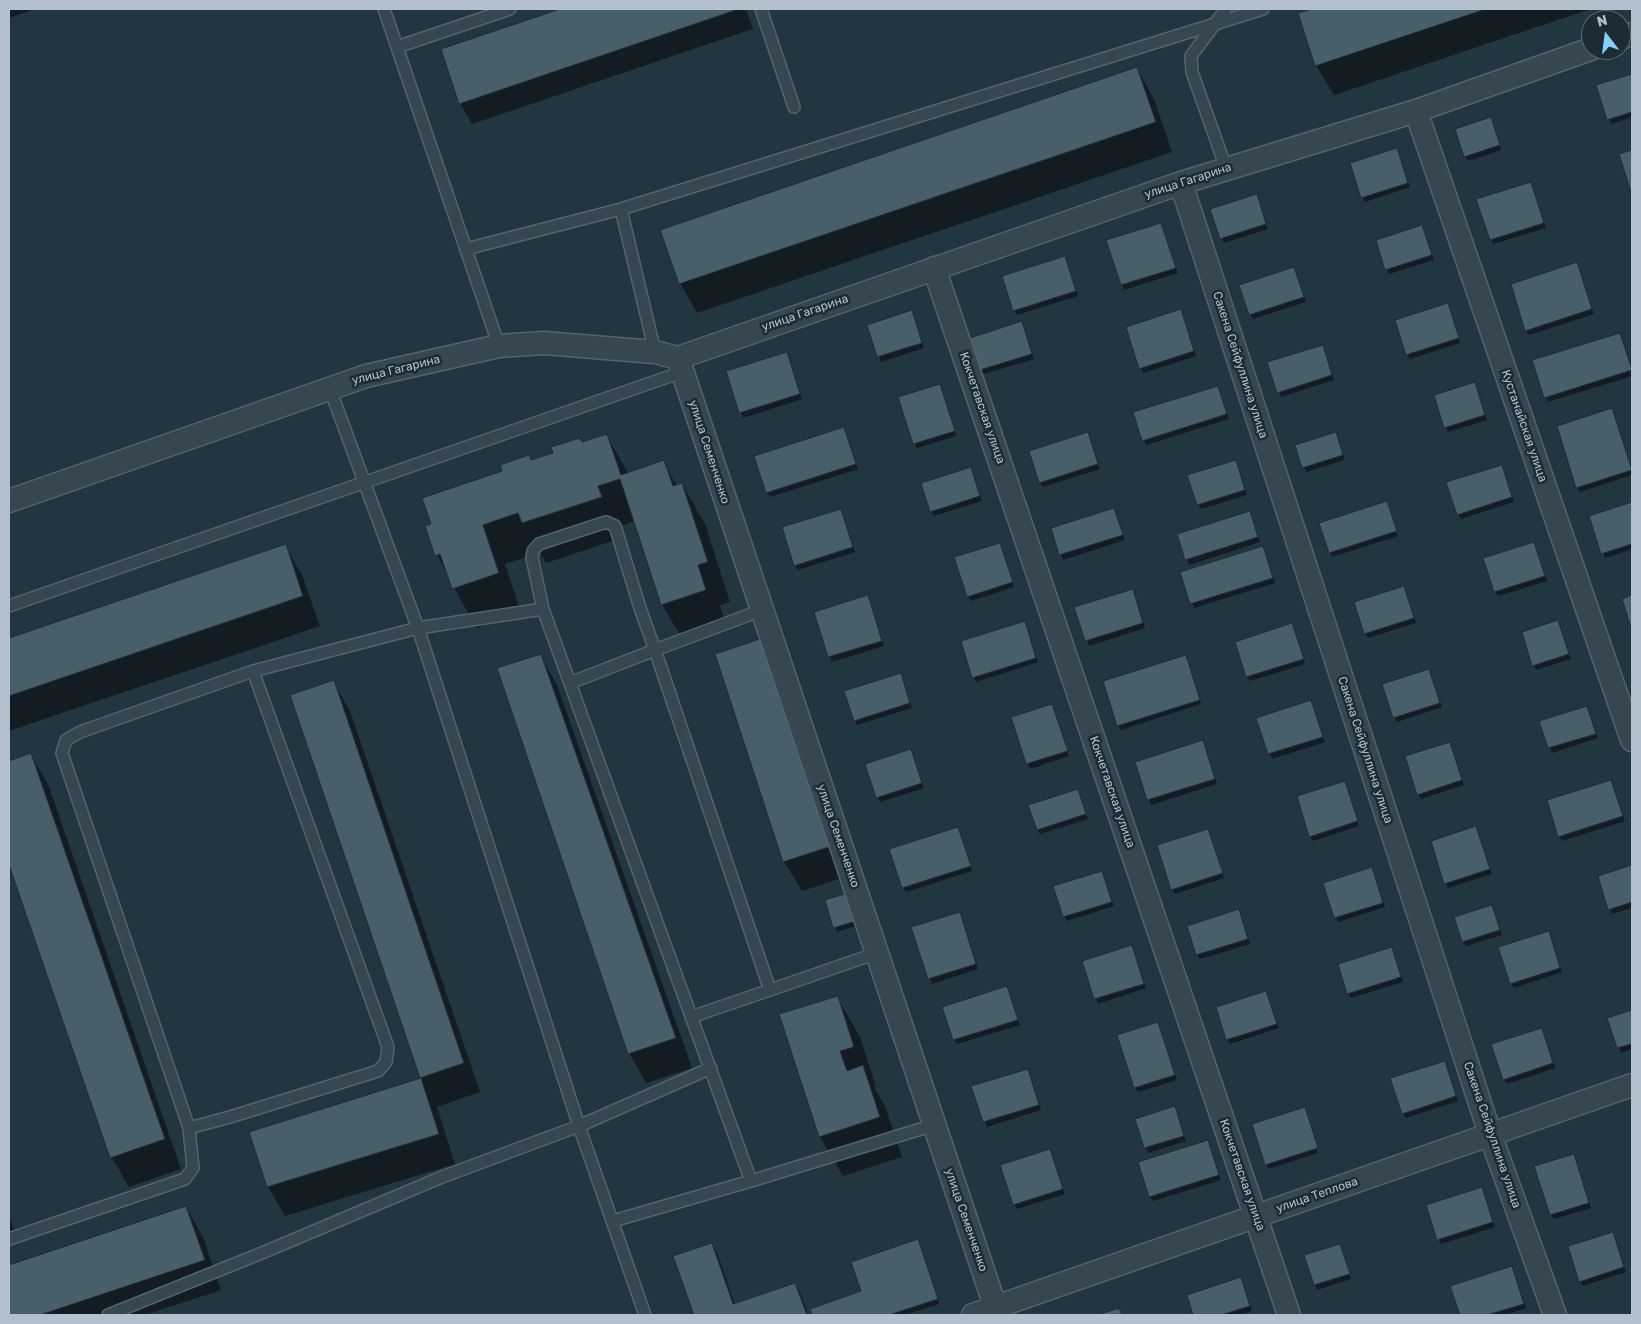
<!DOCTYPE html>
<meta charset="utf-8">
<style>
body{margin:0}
#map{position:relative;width:1641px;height:1324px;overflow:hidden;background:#223640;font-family:Rubik,sans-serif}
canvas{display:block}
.frame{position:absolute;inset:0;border:10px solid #b2c1cb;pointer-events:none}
.north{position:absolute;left:1581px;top:10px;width:50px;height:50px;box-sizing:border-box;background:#1b2c35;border:1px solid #576871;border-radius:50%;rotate:345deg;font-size:14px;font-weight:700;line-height:20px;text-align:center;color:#b2c1cb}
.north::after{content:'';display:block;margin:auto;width:18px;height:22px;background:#83d0ff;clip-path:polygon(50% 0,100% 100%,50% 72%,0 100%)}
</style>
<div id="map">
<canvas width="1641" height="1324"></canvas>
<div class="frame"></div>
<div class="north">N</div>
</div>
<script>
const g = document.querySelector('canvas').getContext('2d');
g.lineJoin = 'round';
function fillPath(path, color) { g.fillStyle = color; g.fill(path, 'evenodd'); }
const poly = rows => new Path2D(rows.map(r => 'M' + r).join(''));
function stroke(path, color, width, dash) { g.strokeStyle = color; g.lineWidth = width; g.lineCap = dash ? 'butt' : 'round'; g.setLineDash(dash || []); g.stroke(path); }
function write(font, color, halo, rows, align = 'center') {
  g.font = font + ' Rubik,sans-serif'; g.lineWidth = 5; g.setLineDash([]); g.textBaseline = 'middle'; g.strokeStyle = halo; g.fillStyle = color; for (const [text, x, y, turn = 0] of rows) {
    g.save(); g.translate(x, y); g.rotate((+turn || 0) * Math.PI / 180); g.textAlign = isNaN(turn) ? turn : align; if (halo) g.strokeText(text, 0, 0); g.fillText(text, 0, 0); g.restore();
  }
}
const shadow = poly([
 [9,9,35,9,9,18],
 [564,9,746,9,753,29,472,124,460,103,442,50],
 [1315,9,1591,9,1334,95,1316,65,1299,14],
 [1137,69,1154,99,1172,152,697,313,680,283],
 [1632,75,1632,117,1611,124,1598,86],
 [1493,123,1501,150,1468,161,1465,156],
 [1397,150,1410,187,1365,202,1362,197],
 [1531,183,1546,228,1493,244,1491,239],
 [1256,196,1268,229,1224,243,1221,238],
 [1161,224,1178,273,1124,290,1108,241],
 [1422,227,1434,260,1389,274,1387,269],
 [1064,257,1078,296,1017,315,1015,310],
 [1577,264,1594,314,1529,335,1526,330],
 [1294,268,1306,302,1253,319,1250,314],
 [1447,305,1460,343,1410,359,1407,354],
 [911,312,924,348,881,362,869,325],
 [1183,316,1196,356,1143,373,1128,328],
 [1021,323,1034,359,984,374,981,370],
 [1620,334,1632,371,1632,376,1548,402,1534,361],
 [1322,346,1334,380,1281,397,1269,363],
 [786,353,802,399,743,418,727,372],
 [1217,387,1229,419,1146,445,1144,440],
 [1477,388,1487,420,1448,432,1445,427],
 [942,390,956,436,917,448,914,443],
 [1611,410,1632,475,1580,492,1577,487],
 [844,429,858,469,770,497,767,492],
 [1335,433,1345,460,1306,472,1304,467],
 [1088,434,1100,469,1043,487,1040,482],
 [607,436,628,473,663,462,677,486,682,484,705,524,730,602,720,605,728,630,685,644,662,604,635,521,620,526,624,537,546,563,540,553,505,564,521,613,476,628,437,555,531,461],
 [1238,466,1247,495,1201,509,1198,504],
 [970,469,982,501,934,516,931,511],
 [1504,471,1514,502,1461,519,1458,514],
 [1386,503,1398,536,1332,557,1330,553],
 [1632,503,1632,549,1605,558,1591,516],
 [1114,509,1125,540,1063,560,1052,528],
 [840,510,855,552,798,570,795,565],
 [1249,512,1260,542,1189,565,1178,534],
 [1534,543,1547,581,1498,596,1495,592],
 [285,545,302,575,320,626,9,731,9,639],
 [1000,545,1014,587,971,601,968,597],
 [1263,548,1275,583,1194,608,1182,573],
 [1403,587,1416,623,1368,638,1365,633],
 [1135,595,1145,628,1089,646,1076,608],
 [867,597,884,646,832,662,816,613],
 [1558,622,1571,659,1536,670,1523,633],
 [1292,625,1305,664,1250,681,1247,677],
 [1027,627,1038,662,976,682,973,677],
 [540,655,557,685,692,1068,646,1083,629,1053],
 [716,655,851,875,802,891,784,862],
 [1188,661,1201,704,1121,730,1118,725],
 [1429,671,1442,707,1397,722,1394,717],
 [903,680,912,708,857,725,855,721],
 [333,681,350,711,480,1092,437,1107,455,1164,285,1216,268,1187,251,1133,422,1079],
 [1311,702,1325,742,1272,759,1258,719],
 [1052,705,1069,756,1030,769,1013,717],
 [1586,707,1598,738,1552,753,1540,722],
 [1203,741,1217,784,1151,805,1136,762],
 [1450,743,1464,785,1421,799,1418,794],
 [911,751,924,788,880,802,877,797],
 [30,754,48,784,181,1169,129,1187,112,1158,9,861,9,762],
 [1344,782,1359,826,1313,841,1310,836],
 [1611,782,1625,821,1562,841,1559,836],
 [1077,791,1088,819,1040,834,1038,830],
 [958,828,972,871,906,892,903,887],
 [1476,828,1492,874,1448,888,1445,883],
 [1208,831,1224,878,1175,894,1172,889],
 [1632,867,1632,908,1612,914,1599,877],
 [1372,869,1385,907,1338,922,1324,884],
 [1102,872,1114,906,1067,921,1064,916],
 [826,901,862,924,837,932],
 [1492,906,1502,935,1466,946,1463,941],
 [1241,915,1250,944,1200,959,1197,955],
 [962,918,978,969,932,984,913,928],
 [1548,933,1562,972,1514,988,1511,983],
 [1131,947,1146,988,1098,1004,1084,962],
 [1394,954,1403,982,1351,998,1348,993],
 [1007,987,1020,1025,957,1044,954,1040],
 [1266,992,1279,1028,1230,1044,1227,1039],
 [837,997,860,1037,876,1087,874,1087,885,1106,902,1157,843,1176,820,1137],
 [1632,1011,1632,1049,1621,1053,1609,1018],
 [1158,1024,1177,1080,1138,1092,1135,1087],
 [1542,1030,1555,1068,1507,1084,1504,1079],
 [1447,1067,1458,1101,1406,1118,1403,1113],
 [1027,1070,1041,1110,987,1127,973,1087],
 [1174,1108,1186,1141,1148,1153,1136,1120],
 [1305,1112,1318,1153,1269,1169,1266,1164],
 [1208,1141,1221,1180,1153,1201,1150,1197],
 [1050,1151,1065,1194,1017,1209,1014,1204],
 [1573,1156,1591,1208,1554,1219,1551,1214],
 [1484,1194,1495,1227,1441,1244,1438,1239],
 [186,1207,203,1237,221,1290,145,1315,9,1315,9,1267],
 [9,1216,14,1230,9,1232],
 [1612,1234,1626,1272,1583,1286,1580,1281],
 [712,1244,718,1255,735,1305,795,1284,801,1294,808,1315,695,1315,675,1256],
 [920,1245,939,1304,905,1315,814,1315,812,1310,863,1292],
 [1340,1245,1351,1279,1317,1290,1306,1256],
 [1512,1268,1526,1308,1504,1315,1461,1315,1452,1287],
 [1243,1283,1252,1311,1239,1315,1195,1315,1188,1295]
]);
const building = poly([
 [560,9,739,9,459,104,441,49,560,9],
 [1312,9,1486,9,1315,66,1298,13,1312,9],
 [1137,67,1156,122,679,284,660,230,1137,67],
 [1632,74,1632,112,1607,120,1596,85,1632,74],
 [1491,117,1500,145,1464,157,1455,129,1491,117],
 [1397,148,1408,183,1361,198,1350,163,1397,148],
 [1632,150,1632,191,1631,192,1619,154,1632,150],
 [1531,182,1544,223,1490,240,1476,199,1531,182],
 [1257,194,1266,224,1220,239,1210,209,1257,194],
 [1161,223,1176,268,1121,285,1106,240,1161,223],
 [1422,225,1432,255,1385,270,1376,240,1422,225],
 [1065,256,1076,291,1013,311,1002,276,1065,256],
 [1577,262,1592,309,1525,331,1511,284,1577,262],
 [1294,267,1304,297,1249,315,1239,285,1294,267],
 [1448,303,1459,338,1406,355,1395,320,1448,303],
 [1181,309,1194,351,1139,369,1126,327,1181,309],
 [912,310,922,343,877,357,867,325,912,310],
 [1022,321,1032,354,980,370,970,338,1022,321],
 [1620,333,1632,370,1544,398,1532,360,1620,333],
 [1323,345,1332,375,1277,393,1267,362,1323,345],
 [787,352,800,394,739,413,726,371,787,352],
 [1475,382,1485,415,1444,428,1434,395,1475,382],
 [940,384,955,431,913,444,898,397,940,384],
 [1218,386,1227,414,1142,441,1133,412,1218,386],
 [1612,408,1632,470,1576,488,1557,426,1612,408],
 [844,427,856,464,766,493,754,456,844,427],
 [1088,432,1098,464,1039,483,1029,451,1088,432],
 [1336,432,1343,455,1302,468,1295,445,1336,432],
 [607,434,621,475,664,460,673,486,682,483,708,562,698,565,706,590,661,605,620,479,598,486,602,497,522,523,518,513,483,525,499,573,452,589,440,554,435,556,425,526,431,524,422,498,502,471,500,465,529,455,531,460,553,453,551,447,580,438,582,442,607,434],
 [1236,460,1245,490,1197,505,1187,475,1236,460],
 [1502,465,1512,497,1457,515,1446,482,1502,465],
 [971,467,980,496,930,512,921,483,971,467],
 [1387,501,1397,531,1329,553,1319,523,1387,501],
 [1632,502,1632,544,1601,554,1589,516,1632,502],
 [1114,508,1123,535,1059,555,1051,528,1114,508],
 [841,509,853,547,794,566,782,527,841,509],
 [1250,511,1258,537,1185,560,1177,534,1250,511],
 [1534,542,1545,576,1494,592,1483,558,1534,542],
 [1000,543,1013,582,967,597,954,557,1000,543],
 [286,544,303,596,9,696,9,638,286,544],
 [1263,546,1273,578,1190,604,1180,572,1263,546],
 [1404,586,1414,618,1364,634,1354,602,1404,586],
 [1133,589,1143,623,1085,641,1074,607,1133,589],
 [868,595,882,641,828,657,814,612,868,595],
 [1632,595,1632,631,1622,599,1632,595],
 [1558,620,1569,654,1532,666,1522,632,1558,620],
 [1025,621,1036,658,972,678,961,641,1025,621],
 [1292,623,1304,659,1246,677,1235,642,1292,623],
 [766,637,835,845,783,862,715,654,766,637],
 [541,654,676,1038,628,1054,497,668,541,654],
 [1186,655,1200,700,1117,726,1103,681,1186,655],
 [1429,669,1440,703,1393,718,1382,684,1429,669],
 [901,673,910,703,854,721,844,691,901,673],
 [334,680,464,1063,420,1078,290,695,334,680],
 [1311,700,1323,737,1268,754,1256,718,1311,700],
 [1052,704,1068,751,1026,764,1011,717,1052,704],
 [1587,706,1596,734,1548,748,1539,721,1587,706],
 [1203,740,1215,779,1147,800,1135,762,1203,740],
 [1450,742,1462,780,1417,795,1405,756,1450,742],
 [911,749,922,783,876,798,865,764,911,749],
 [31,753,165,1139,110,1158,9,865,9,761,31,753],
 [1611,780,1623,816,1558,837,1547,800,1611,780],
 [1345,781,1358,821,1309,837,1297,796,1345,781],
 [1078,789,1086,814,1037,830,1028,805,1078,789],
 [1476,826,1490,869,1444,884,1431,841,1476,826],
 [958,827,971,866,902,888,889,849,958,827],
 [1208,829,1223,873,1171,890,1157,845,1208,829],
 [1632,865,1632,902,1608,910,1598,876,1632,865],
 [1372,867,1383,903,1334,918,1323,883,1372,867],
 [1102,871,1112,902,1063,917,1053,886,1102,871],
 [851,892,860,920,833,928,825,900,851,892],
 [1492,905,1500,930,1462,942,1454,917,1492,905],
 [1239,909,1248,939,1196,955,1187,926,1239,909],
 [960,912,976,964,928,979,911,927,960,912],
 [1549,931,1560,968,1510,984,1498,947,1549,931],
 [1132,945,1144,984,1094,999,1082,961,1132,945],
 [1392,947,1401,977,1347,994,1338,964,1392,947],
 [1007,986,1018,1020,953,1040,942,1007,1007,986],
 [1266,991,1277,1024,1226,1040,1216,1007,1266,991],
 [838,996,854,1047,840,1051,847,1071,863,1065,880,1117,819,1137,779,1014,838,996],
 [1632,1010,1632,1044,1617,1048,1607,1018,1632,1010],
 [1158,1022,1175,1075,1134,1088,1117,1035,1158,1022],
 [1542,1028,1553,1063,1503,1080,1491,1044,1542,1028],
 [1445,1061,1456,1096,1402,1114,1390,1078,1445,1061],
 [1028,1069,1039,1105,983,1122,971,1086,1028,1069],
 [421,1078,439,1134,267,1187,249,1132,421,1078],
 [1175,1106,1184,1136,1144,1148,1135,1119,1175,1106],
 [1305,1107,1318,1148,1265,1165,1252,1124,1305,1107],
 [1208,1140,1219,1175,1149,1197,1138,1162,1208,1140],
 [1050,1149,1063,1189,1013,1205,1000,1165,1050,1149],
 [1574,1154,1589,1203,1550,1215,1534,1166,1574,1154],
 [1482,1187,1493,1222,1437,1240,1426,1205,1482,1187],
 [186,1206,205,1260,40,1315,9,1315,9,1265,186,1206],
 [1613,1232,1624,1267,1579,1282,1568,1246,1613,1232],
 [918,1239,938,1299,889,1315,812,1315,810,1309,861,1291,851,1262,918,1239],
 [712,1243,733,1304,795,1283,807,1315,694,1315,673,1256,712,1243],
 [1340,1244,1350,1274,1314,1285,1304,1255,1340,1244],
 [1512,1266,1524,1304,1487,1315,1460,1315,1450,1286,1512,1266],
 [1241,1277,1250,1306,1221,1315,1193,1315,1187,1295,1241,1277],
 [1119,1308,1122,1315,1097,1315,1119,1308]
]);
const lane = poly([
 [384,9,499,346],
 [761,9,794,107],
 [1226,9,1191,56,1192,72,1226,168],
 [397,47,510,9],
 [621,209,655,352],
 [466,249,621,209,1263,9],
 [330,389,418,628,579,1126,645,1315],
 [9,606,682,372],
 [543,609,532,558,533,551,539,544,606,522,615,526,640,608,655,650,570,683],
 [762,610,655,650,770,990,877,953],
 [253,671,418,628,543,609,751,1181,934,1125],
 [691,1017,770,990],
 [613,1221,751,1181],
 [9,1239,185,1179,193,1168,189,1128,62,753,66,740,80,732,253,671,388,1047,386,1062,378,1071,230,1117,189,1128],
 [108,1315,262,1253,442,1177,579,1126,711,1068]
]);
const street = poly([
 [1621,38,1632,34],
 [1416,111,1632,740],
 [1181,183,1490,1134,1555,1315],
 [934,268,1289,1315],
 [678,358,998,1315],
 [9,501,366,376,499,346,544,343,655,352,678,358,1181,183,1416,111,1591,49],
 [973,1315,1632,1085]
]);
const streetNames = [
 ["улица Гагарина",1188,181,-18],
 ["улица Гагарина",805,313,-19],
 ["Сакена Сейфуллина улица",1240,365,72],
 ["улица Гагарина",396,370,-14],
 ["Кокчетавская улица",982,408,71],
 ["Кустанайская улица",1524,426,71],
 ["улица Семенченко",709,452,72],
 ["Сакена Сейфуллина улица",1365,750,72],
 ["Кокчетавская улица",1112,792,71],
 ["улица Семенченко",838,836,71],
 ["Сакена Сейфуллина улица",1492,1135,71],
 ["Кокчетавская улица",1242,1175,71],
 ["улица Теплова",1317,1195,-19],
 ["улица Семенченко",966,1220,71]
];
fillPath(shadow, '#0007');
fillPath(building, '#485e69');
stroke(building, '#1d2e37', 1);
stroke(lane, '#54646e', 14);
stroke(street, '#54646e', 25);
stroke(lane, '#364750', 11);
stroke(street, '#364750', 22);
write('12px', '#b2c1cb', '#1b2c35', streetNames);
</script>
